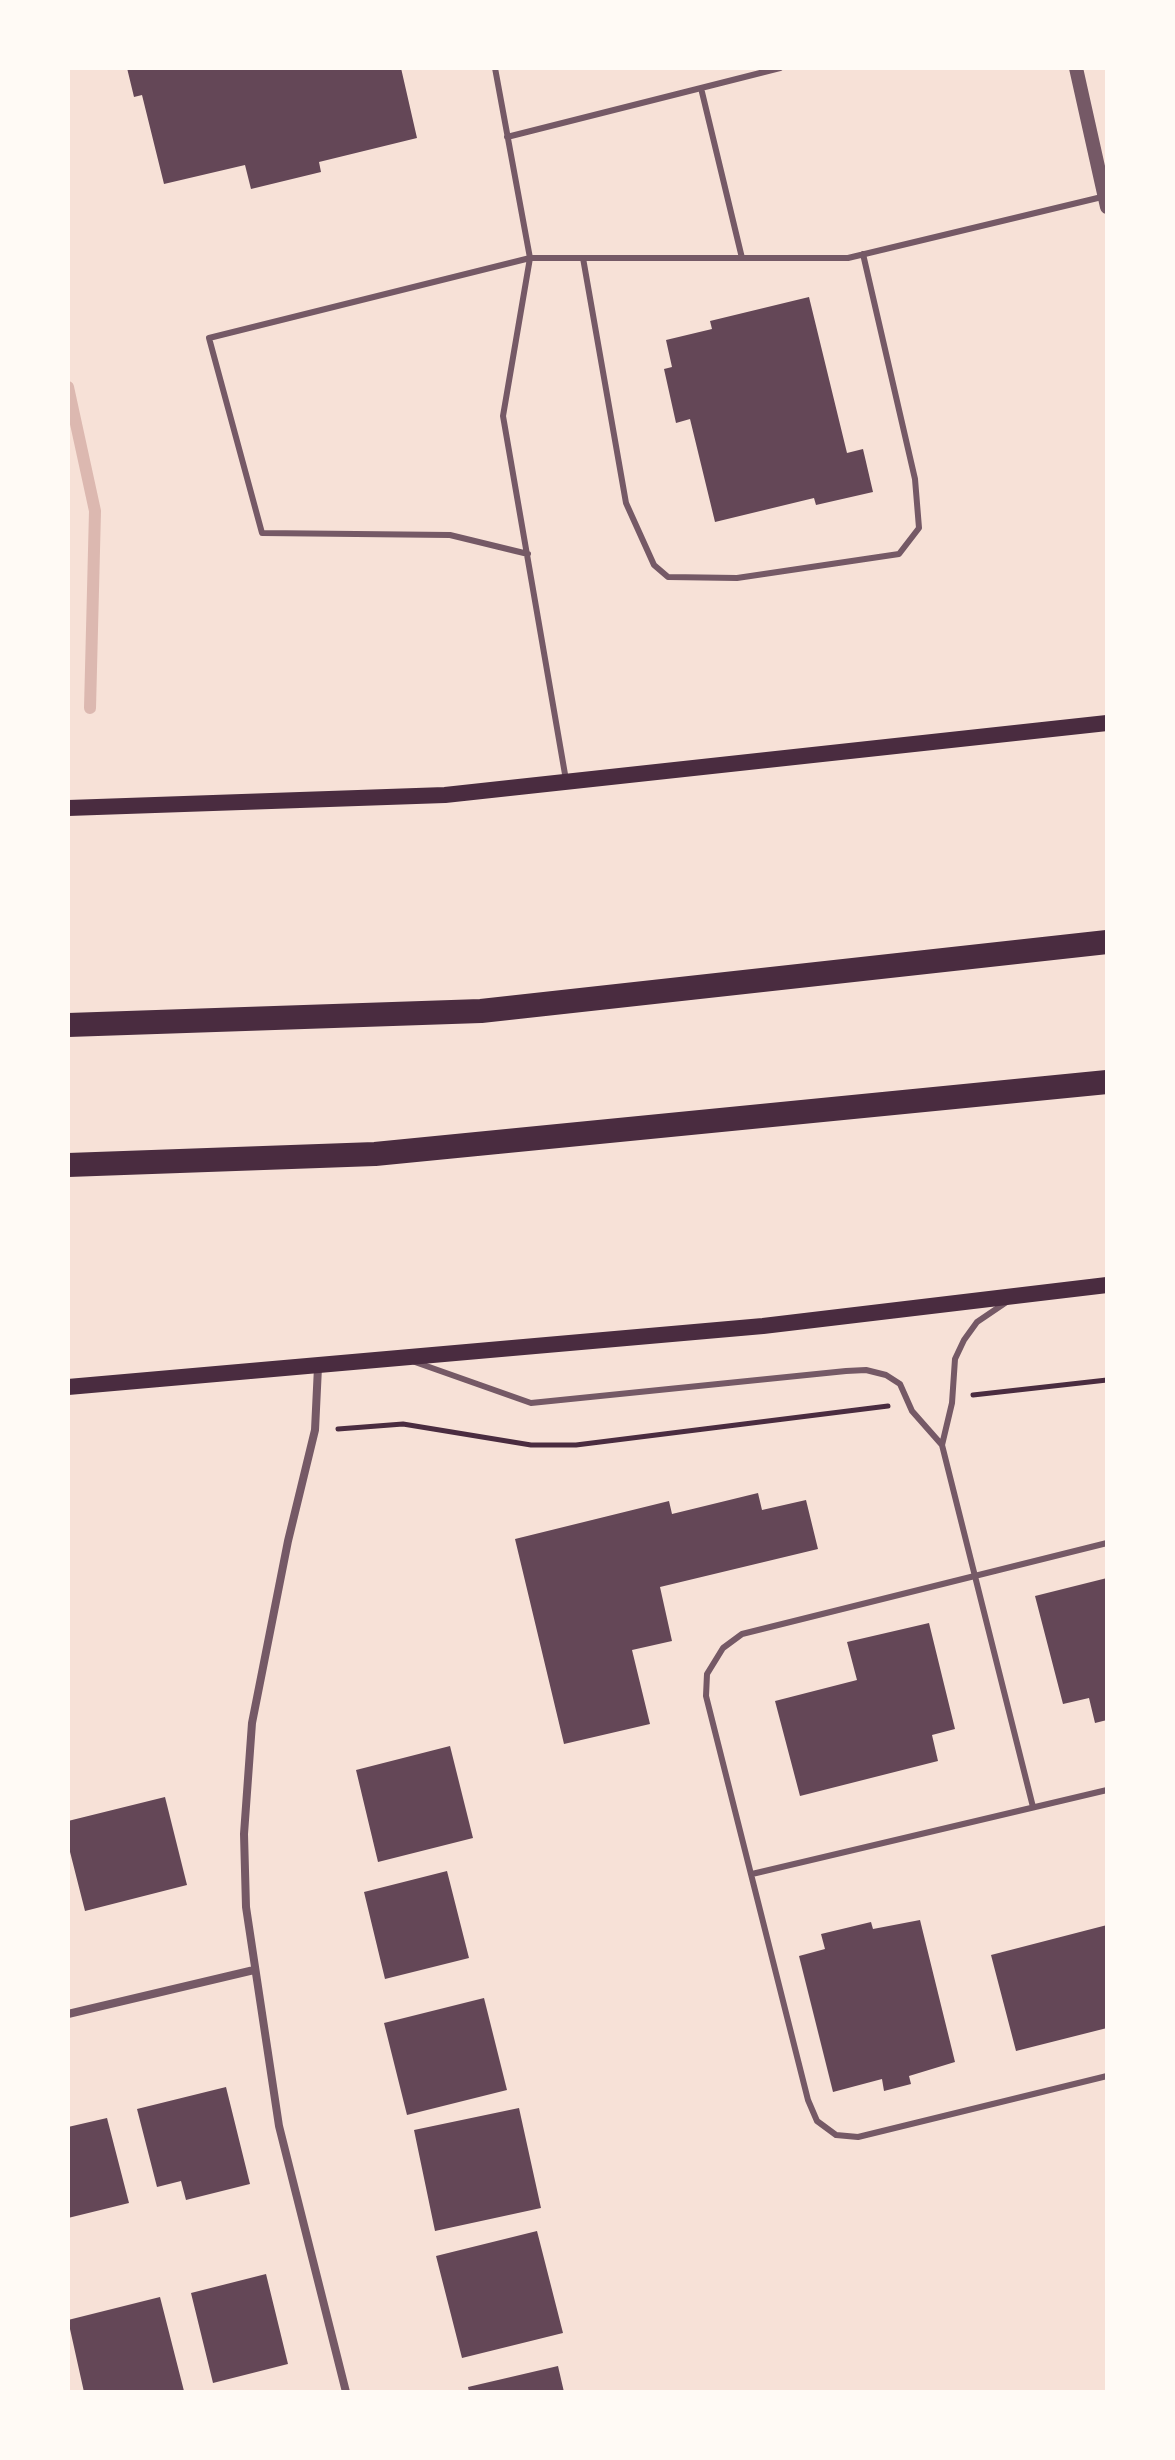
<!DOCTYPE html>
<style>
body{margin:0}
#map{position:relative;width:1175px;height:2460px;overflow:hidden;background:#f7e1d7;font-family:"Fira Sans Condensed",sans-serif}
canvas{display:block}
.frame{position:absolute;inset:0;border:70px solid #fffaf5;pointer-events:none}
</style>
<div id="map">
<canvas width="1175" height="2460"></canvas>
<div class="frame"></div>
</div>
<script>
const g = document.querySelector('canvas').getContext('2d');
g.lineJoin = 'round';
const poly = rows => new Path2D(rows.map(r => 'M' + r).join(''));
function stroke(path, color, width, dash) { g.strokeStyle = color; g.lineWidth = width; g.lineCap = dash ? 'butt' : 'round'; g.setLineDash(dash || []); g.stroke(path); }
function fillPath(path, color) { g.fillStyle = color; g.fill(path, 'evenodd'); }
const stream = poly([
 [68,387,95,511,90,708]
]);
const building = poly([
 [127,68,401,68,417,138,319,162,321,172,251,189,245,165,164,184,142,95,134,97],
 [809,297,847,453,863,449,873,492,816,505,814,498,715,522,690,419,676,423,664,369,672,367,666,340,712,329,710,321],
 [758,1493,762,1510,806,1500,818,1549,660,1587,672,1641,632,1650,650,1724,564,1744,515,1539,669,1501,672,1514],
 [1107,1578,1107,1720,1095,1723,1089,1698,1063,1704,1035,1596],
 [929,1623,955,1729,932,1735,938,1761,800,1796,775,1701,857,1680,847,1642],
 [450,1746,473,1838,378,1862,356,1770],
 [165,1797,187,1885,85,1911,68,1844,68,1821],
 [447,1871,469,1958,385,1979,364,1892],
 [920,1920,955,2062,909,2076,911,2084,884,2091,882,2079,833,2092,799,1956,825,1949,821,1934,871,1922,873,1929],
 [1107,1925,1107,2028,1016,2051,991,1955],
 [484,1998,507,2090,407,2115,384,2023],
 [226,2087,250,2184,186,2200,181,2181,157,2187,137,2109],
 [519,2108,541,2208,435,2231,414,2130],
 [107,2118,129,2203,68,2218,68,2127],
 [537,2231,563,2333,462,2358,436,2256],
 [266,2274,288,2364,213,2383,191,2293],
 [160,2297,184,2391,84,2392,68,2320],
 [558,2366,564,2392,469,2392,468,2387]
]);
const path = poly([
 [973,1395,1107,1380],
 [338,1429,403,1424,531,1445,576,1445,888,1406]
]);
const service = poly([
 [495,68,530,258,209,338,262,533,450,535,528,554],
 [507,137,701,88],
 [583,258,626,503,654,565,668,577,737,578,899,554,919,528,915,479,863,254],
 [742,258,701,88,780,68],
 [566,780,503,416,530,258,848,258,1106,196],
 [415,1362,531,1403,846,1371,866,1370,886,1375,900,1384,912,1411,942,1445,1033,1807],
 [942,1445,952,1403,955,1359,964,1340,977,1322,1008,1301],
 [1107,1543,742,1634,723,1648,707,1674,706,1696,808,2100,817,2121,836,2135,858,2137,1107,2076],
 [752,1874,1107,1790]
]);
const minor = poly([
 [318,1367,315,1430,288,1541,252,1723,244,1834,246,1907,279,2126,346,2392],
 [68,2014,254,1970]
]);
const tertiary = poly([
 [1076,68,1107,207]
]);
const secondary = poly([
 [68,808,445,795,1107,723],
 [68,1387,763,1326,1107,1285]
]);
const motorway = poly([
 [68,1025,481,1011,1107,942],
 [68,1165,375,1154,1107,1082]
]);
stroke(stream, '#dcb8b0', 12);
fillPath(building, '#644757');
stroke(path, '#4a2c40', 5);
stroke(service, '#755966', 6);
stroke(minor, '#755966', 8);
stroke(tertiary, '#755966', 14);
stroke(secondary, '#4a2c40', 16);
stroke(motorway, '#4a2c40', 24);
</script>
